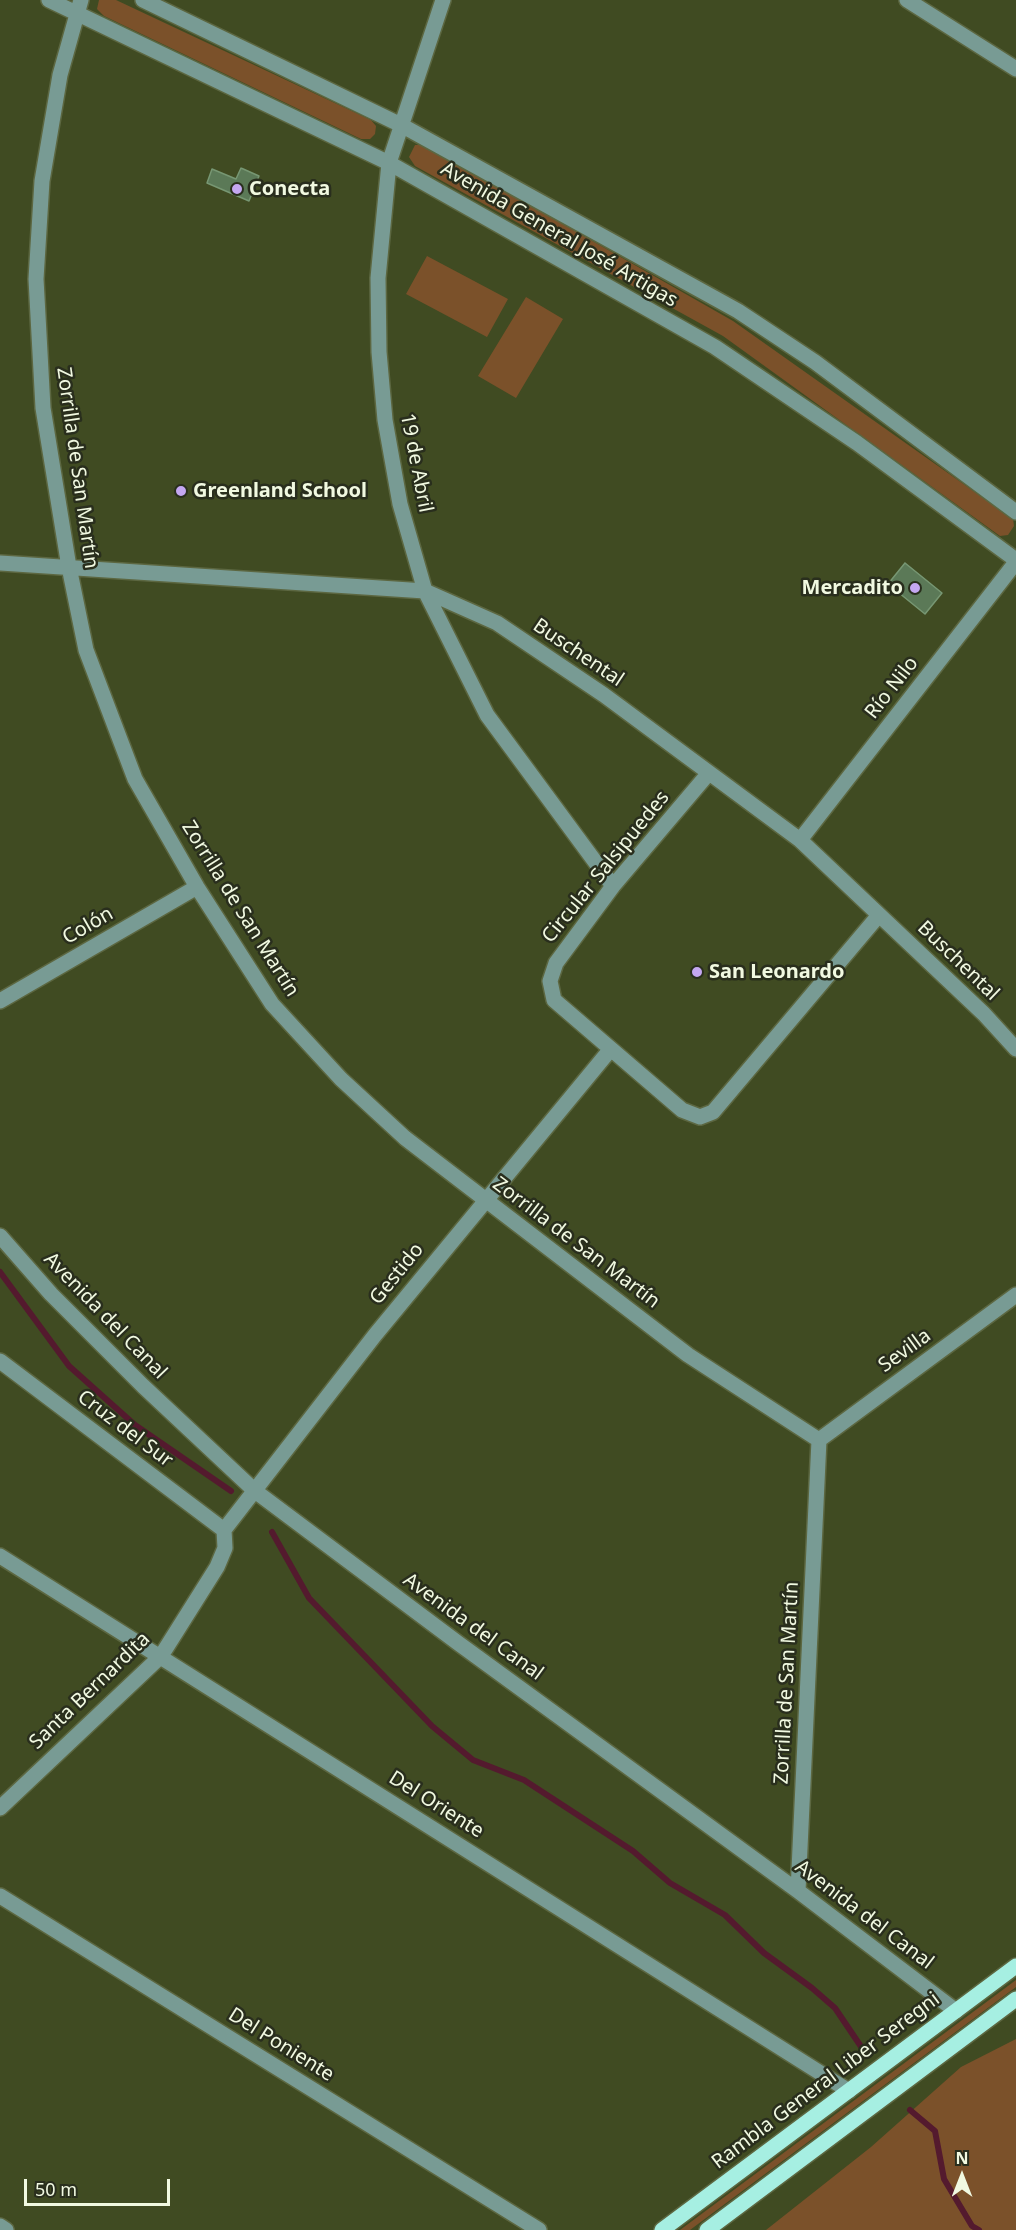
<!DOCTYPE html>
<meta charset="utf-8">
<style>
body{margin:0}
#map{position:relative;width:1016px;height:2230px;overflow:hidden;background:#404b22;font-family:"Noto Sans",sans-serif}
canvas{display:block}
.north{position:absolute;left:932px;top:2146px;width:60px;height:60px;-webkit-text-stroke:4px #292e1d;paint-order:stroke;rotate:0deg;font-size:16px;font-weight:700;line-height:24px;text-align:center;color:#f1f9e1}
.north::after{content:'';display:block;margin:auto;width:21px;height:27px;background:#f1f9e1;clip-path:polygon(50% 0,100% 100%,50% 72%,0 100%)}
.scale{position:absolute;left:24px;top:2179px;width:146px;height:27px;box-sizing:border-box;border:3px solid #f1f9e1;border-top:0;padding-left:8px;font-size:18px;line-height:21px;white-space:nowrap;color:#f1f9e1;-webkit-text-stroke:4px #292e1d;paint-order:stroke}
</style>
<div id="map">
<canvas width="1016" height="2230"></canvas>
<div class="north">N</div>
<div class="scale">50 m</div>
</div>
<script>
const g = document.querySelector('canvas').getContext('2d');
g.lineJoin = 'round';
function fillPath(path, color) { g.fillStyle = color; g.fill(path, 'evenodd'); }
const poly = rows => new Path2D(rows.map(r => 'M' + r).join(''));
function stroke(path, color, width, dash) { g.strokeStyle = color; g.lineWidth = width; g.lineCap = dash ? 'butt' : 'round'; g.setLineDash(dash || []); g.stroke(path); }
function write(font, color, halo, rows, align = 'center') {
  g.font = font + ' "Noto Sans",sans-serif'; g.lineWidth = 5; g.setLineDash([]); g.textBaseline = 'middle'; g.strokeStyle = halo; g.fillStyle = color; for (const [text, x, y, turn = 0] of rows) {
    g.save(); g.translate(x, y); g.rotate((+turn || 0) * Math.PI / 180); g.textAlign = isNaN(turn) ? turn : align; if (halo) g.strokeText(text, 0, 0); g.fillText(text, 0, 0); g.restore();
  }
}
const green = poly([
 [99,0,116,0,371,120,376,126,375,134,370,139,361,139,104,16,97,9],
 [415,145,424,145,733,321,1013,519,1014,526,1008,535,1000,536,723,336,415,166,409,157],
 [427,256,508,299,487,337,406,294],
 [526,297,563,319,516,398,478,376],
 [1016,1980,1016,1987,690,2230,680,2230],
 [1016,2039,1016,2230,766,2230,871,2147,961,2067]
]);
const stream = poly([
 [0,1272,69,1366,135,1425,231,1491],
 [272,1532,309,1598,432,1726,473,1760,524,1780,633,1851,670,1883,725,1915,764,1953,812,1988,835,2008,864,2051],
 [910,2110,935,2131,944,2179,972,2226,979,2230]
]);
const building = poly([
 [241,168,259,176,249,201,207,183,212,169,236,179,241,168],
 [905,563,942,593,925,614,888,584,905,563]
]);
const minor = poly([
 [49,0,389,163,715,347,857,443,1016,560],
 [81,0,60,75,42,181,36,279,43,408,69,567,86,650,135,779,197,887,272,1004,341,1079,405,1138,688,1355,819,1440],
 [143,0,401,125,738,311,815,362,1016,512],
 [443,0,389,163,378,278,379,352,385,420,400,504,425,591,487,715,613,886],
 [907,0,1016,69],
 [0,563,425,591,497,623,604,695,800,840,984,1014,1016,1049],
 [708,774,613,886,556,963,550,981,554,1000,682,1110,700,1117,713,1112,879,915],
 [800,840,1016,562],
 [0,1001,197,887],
 [0,1236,51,1294,143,1386,255,1491,458,1643,798,1891,956,2011],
 [0,1361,224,1530],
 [819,1440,1016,1295],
 [224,1530,375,1335,610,1050],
 [0,1556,849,2091],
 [0,1808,161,1656,217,1567,225,1548,224,1530],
 [798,1891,819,1440],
 [0,1896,539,2230],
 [0,2226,6,2230]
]);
const major = poly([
 [662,2230,1016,1966],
 [707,2230,1016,1999]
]);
const markers = [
 [237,189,6,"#c4a7f1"],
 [181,491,6,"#c4a7f1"],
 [915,588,6,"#c4a7f1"],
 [697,972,6,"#c4a7f1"]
];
const poiNames = [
 ["Conecta",249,189],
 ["Greenland School",193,491],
 ["Mercadito",903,588,"right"],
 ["San Leonardo",709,972]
];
const streetNames = [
 ["Avenida General José Artigas",559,235,30],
 ["19 de Abril",416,463,79],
 ["Zorrilla de San Martín",77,468,82],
 ["Buschental",578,653,34],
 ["Río Nilo",892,688,-52],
 ["Circular Salsipuedes",606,867,-51],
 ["Zorrilla de San Martín",240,909,58],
 ["Colón",88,926,-30],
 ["Buschental",958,961,44],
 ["Zorrilla de San Martín",576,1243,37],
 ["Gestido",397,1274,-51],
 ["Avenida del Canal",105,1316,46],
 ["Sevilla",905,1351,-36],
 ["Cruz del Sur",125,1429,37],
 ["Avenida del Canal",473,1627,36],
 ["Zorrilla de San Martín",787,1683,-87],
 ["Santa Bernardita",90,1691,-44],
 ["Del Oriente",436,1805,32],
 ["Avenida del Canal",864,1915,37],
 ["Del Poniente",281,2045,32],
 ["Rambla General Liber Seregni",826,2081,-37]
];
fillPath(green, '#7b512a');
stroke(stream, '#541a2e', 6);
fillPath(building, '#5b7957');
stroke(building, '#779773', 1.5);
stroke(minor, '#5c6741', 18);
stroke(major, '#5c6741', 18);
stroke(minor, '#789b94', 15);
stroke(major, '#a6efe2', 15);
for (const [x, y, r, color] of markers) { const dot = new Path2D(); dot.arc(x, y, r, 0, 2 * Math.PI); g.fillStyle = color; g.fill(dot); stroke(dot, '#292e1d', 2); }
write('bold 20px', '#f1f9e1', '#292e1d', poiNames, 'left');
write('20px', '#f1f9e1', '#292e1d', streetNames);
</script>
